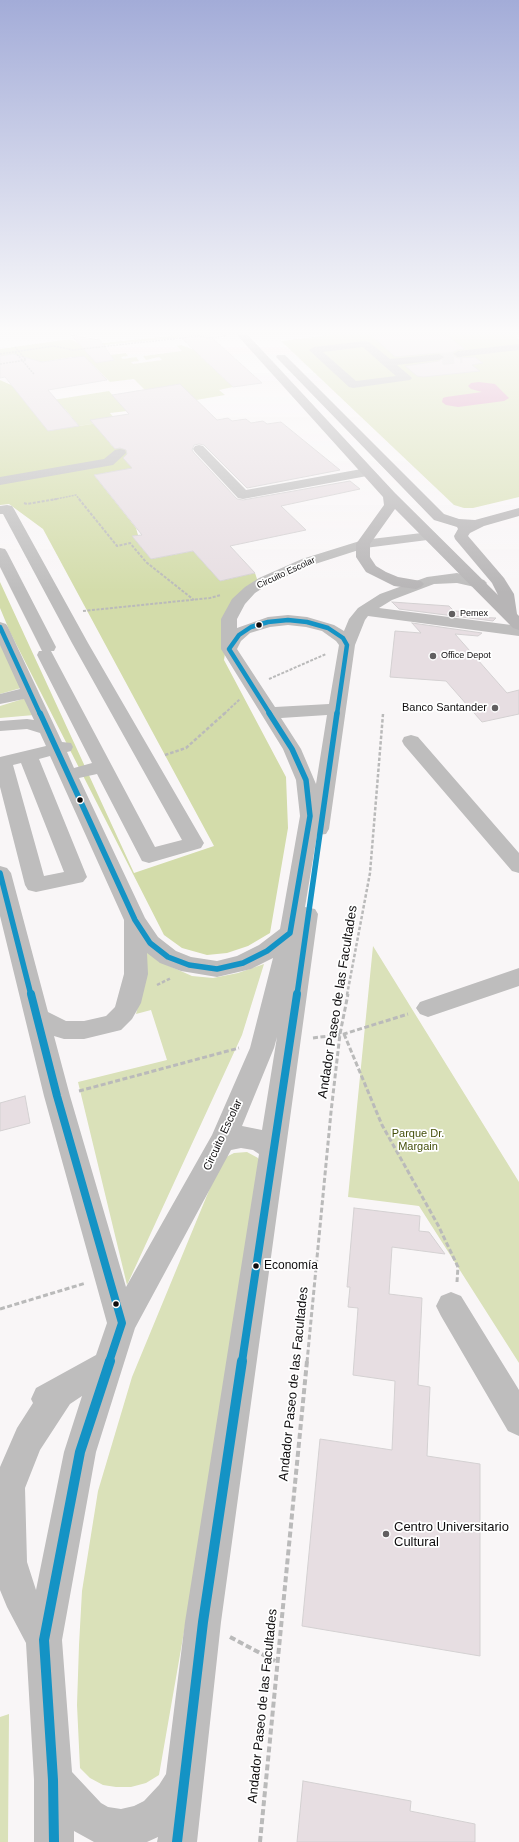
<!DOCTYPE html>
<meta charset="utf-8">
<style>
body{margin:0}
canvas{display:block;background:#f9f6f7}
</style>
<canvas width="519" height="1842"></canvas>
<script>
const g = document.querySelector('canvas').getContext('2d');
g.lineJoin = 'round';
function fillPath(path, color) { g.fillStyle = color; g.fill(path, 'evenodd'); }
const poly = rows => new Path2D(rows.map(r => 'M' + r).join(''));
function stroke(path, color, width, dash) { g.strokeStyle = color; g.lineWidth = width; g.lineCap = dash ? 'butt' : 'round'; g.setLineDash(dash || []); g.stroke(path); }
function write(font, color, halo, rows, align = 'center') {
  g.font = font + ' Arial,sans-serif'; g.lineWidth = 3.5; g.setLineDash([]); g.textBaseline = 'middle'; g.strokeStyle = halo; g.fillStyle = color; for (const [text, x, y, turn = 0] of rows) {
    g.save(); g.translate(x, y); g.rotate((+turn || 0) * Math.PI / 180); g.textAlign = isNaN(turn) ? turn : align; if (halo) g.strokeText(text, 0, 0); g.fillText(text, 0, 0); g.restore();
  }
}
const green = poly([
 [178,335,195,336,95,346,104,356,126,353,128,356,121,357,123,359,136,357,139,361,131,362,133,364,162,360,159,357,146,360,143,356,182,351,177,346,181,345,192,349,200,350,198,354,233,387,219,390,225,395,196,400,145,390,134,379,110,382,89,361,77,363,72,357,0,369,0,349,70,339,80,344,86,345],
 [329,335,516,335,519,340,519,497,473,508,464,508,454,505,281,341],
 [109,391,127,411,110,413,116,420,79,426,65,409,61,410,53,400],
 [0,639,21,688,0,694],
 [26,698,34,715,0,718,0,706],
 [143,945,158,961,192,976,213,978,238,973,264,964,242,1035,127,1285,78,1082,167,1060,151,1010,136,1014,147,971],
 [373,946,519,1182,519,1363,419,1206,348,1197],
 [247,1152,258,1158,265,1168,159,1775,146,1783,131,1787,116,1787,103,1785,90,1778,80,1768,77,1705,79,1645,82,1591,98,1491,132,1377,222,1159,234,1153],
 [9,1714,8,1842,0,1842,0,1717]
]);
const forest = poly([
 [0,380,11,385,79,426,116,420,107,439,112,446,136,442,189,500,122,470,94,475,136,528,138,535,133,537,151,559,193,551,220,581,255,573,259,585,239,601,229,627,224,660,286,777,288,828,270,933,248,946,227,953,207,955,182,948,164,935,10,632,0,608,0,582,134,873,214,846,43,529,9,504,0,505]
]);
const water = poly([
 [479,382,495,384,509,398,504,401,458,407,446,405,442,402,443,398,446,397,482,392,471,389,468,386,471,383]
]);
const building = poly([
 [71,335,100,340,114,360,96,363,71,335],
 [178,335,209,335,262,383,233,387,178,335],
 [371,335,447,335,465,349,457,350,452,353,452,355,458,358,475,357,483,363,472,365,480,371,423,377,417,376,405,366,439,361,445,356,439,353,395,357,371,335],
 [13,354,42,362,84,356,107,380,48,390,79,426,48,431,5,377,0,378,0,356,13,354],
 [180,384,217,420,228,418,232,421,246,419,251,423,263,421,267,424,281,422,340,470,247,488,204,445,199,444,194,445,192,450,194,453,237,499,243,500,350,481,360,489,281,506,306,530,230,546,255,573,220,581,193,551,151,559,132,536,142,535,94,475,132,468,123,458,127,454,126,450,120,448,115,449,90,420,129,414,112,395,180,384],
 [392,602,449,606,454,611,469,612,473,617,496,618,493,621,399,609,392,602],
 [412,623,482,633,478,636,455,634,507,693,519,690,519,714,482,722,446,681,390,677,395,631,421,633,412,623],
 [25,1096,30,1123,0,1131,0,1103,25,1096],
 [354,1208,420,1216,419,1231,429,1232,445,1254,392,1247,389,1294,422,1298,418,1385,430,1387,427,1456,480,1464,480,1656,302,1626,320,1439,392,1450,395,1381,353,1375,358,1308,348,1307,350,1287,347,1287,354,1208],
 [303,1781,411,1801,410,1811,475,1824,475,1842,297,1842,303,1781]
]);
const minorTunnel = poly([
 [442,359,462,357]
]);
const pathFar4 = poly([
 [54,346,73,350,199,336,208,338,226,336],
 [0,364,26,360,15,347],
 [51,500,76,495,80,500]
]);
const pathFar3 = poly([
 [79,499,117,546,130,543,146,562,194,600],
 [24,503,27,504,57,499],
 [83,611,210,598,221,595],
 [269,679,326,654],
 [224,714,240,699]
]);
const pathFar2 = poly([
 [165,755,186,748,225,713],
 [157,985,171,978],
 [347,995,370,873,383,714]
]);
const pathFar1 = poly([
 [344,1034,382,1125,438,1225,458,1267,457,1282],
 [313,1038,344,1034,408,1014],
 [79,1091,239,1048],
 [0,1309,86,1283],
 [307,1362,331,1112,340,1034,348,994]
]);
const path = poly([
 [230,1637,277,1662],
 [260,1842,307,1361]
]);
const minor = poly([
 [365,341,369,342,390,359,439,354,444,357,439,360,397,365,410,376,412,378,410,380,353,388,349,387,309,350,314,347,365,341],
 [363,347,383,365,396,376,356,381,323,352,363,347],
 [519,344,519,350,458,357,453,354,458,351,519,344],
 [199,445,203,446,246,490,367,468,372,469,374,472,372,475,367,476,243,499,238,498,195,452,193,449,195,446,199,445],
 [120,449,125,450,126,453,113,465,0,485,0,477,104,459,115,450,120,449],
 [7,505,12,506,14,509,88,643,204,843,201,848,156,861,149,863,142,861,97,774,79,778,145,918,158,937,176,951,191,957,217,961,237,956,259,945,280,929,300,816,296,780,283,749,221,649,221,619,232,599,245,587,259,578,302,559,363,540,430,532,435,533,437,536,435,539,365,548,312,565,269,584,255,593,245,604,237,619,237,628,268,617,288,615,307,617,334,625,344,631,349,619,358,608,380,594,427,577,457,573,484,580,487,583,484,586,479,588,457,583,434,584,392,600,379,608,519,626,519,636,368,616,365,620,355,645,329,829,326,834,317,835,305,907,315,909,318,914,221,1622,197,1842,157,1842,158,1837,147,1842,94,1842,74,1831,74,1842,34,1842,34,1780,26,1643,7,1607,0,1590,0,1467,17,1428,33,1403,31,1399,36,1388,96,1355,107,1323,44,1096,0,916,0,866,7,868,11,873,48,1012,66,1021,84,1021,106,1016,115,1007,124,974,124,920,50,756,39,759,87,877,83,882,36,892,28,890,25,885,0,787,0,757,46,746,40,733,27,729,0,731,0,721,27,719,34,720,24,699,0,704,0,694,20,689,0,645,0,622,6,624,8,627,62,742,71,743,73,747,71,751,67,752,74,768,92,763,37,655,39,651,42,651,0,567,0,548,5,549,7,552,56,647,54,651,51,651,155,847,182,840,72,643,3,514,0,514,0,506,7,505],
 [288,625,306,627,322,631,336,641,339,645,329,704,275,707,237,649,241,641,250,633,270,627,288,625],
 [327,715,316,784,301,749,281,718,327,715],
 [21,763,64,872,44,876,13,765,21,763],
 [147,953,160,963,181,971,217,977,251,969,273,958,250,1048,212,1135,126,1287,70,1096,54,1036,64,1039,84,1039,121,1030,132,1019,141,1003,148,974,147,953],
 [277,1037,262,1130,242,1126,274,1048,277,1037],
 [241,1148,253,1150,259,1154,185,1622,166,1774,159,1785,144,1801,134,1806,121,1809,108,1807,101,1803,72,1772,62,1640,96,1452,135,1328,231,1150,241,1148],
 [82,1396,64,1452,36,1590,27,1562,25,1488,40,1450,70,1404,82,1396],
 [411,735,418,737,519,853,519,873,512,871,404,745,402,741,404,737,411,735],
 [519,968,519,986,428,1017,420,1014,416,1008,420,1002,519,968],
 [451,1292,461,1296,519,1390,519,1436,508,1431,441,1316,436,1306,441,1296,451,1292]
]);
const major = poly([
 [237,335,248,335,395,493,498,595,492,583,455,539,454,536,458,529,457,527,434,520,276,357,277,355,285,355,444,514,459,519,475,520,519,508,519,516,484,526,470,533,468,536,504,578,514,594,517,614,519,616,519,630,513,628,395,509,370,544,370,557,376,566,386,572,398,577,421,581,424,584,421,587,416,589,394,586,366,572,356,557,356,544,384,505,383,497,237,335]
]);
const pathBridge = poly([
 [15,352,34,374],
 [0,354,54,346]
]);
const bus1Far3 = poly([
 [0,627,40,714],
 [270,714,229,649,239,635,251,627,268,622,288,620,307,622,328,628,343,638,347,645,337,714]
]);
const bus1Far2 = poly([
 [40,713,135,920,150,943,168,957,189,965,217,969,243,963,267,951,290,933,310,816,306,780,292,749,269,713],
 [0,873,31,995],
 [297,995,337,713]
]);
const bus1Far1 = poly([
 [31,994,57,1096,122,1323,109,1362],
 [242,1362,297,994]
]);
const bus1 = poly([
 [54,1842,53,1780,44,1640,80,1452,110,1361],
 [177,1842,203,1622,242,1361]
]);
const markers = [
 [452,614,4,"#615f60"],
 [259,625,3.5,"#0f0d0e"],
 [433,656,4,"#615f60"],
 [495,708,4,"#615f60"],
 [80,800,3.5,"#0f0d0e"],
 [256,1266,3.5,"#0f0d0e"],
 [116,1304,3.5,"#0f0d0e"],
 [386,1534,4,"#615f60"]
];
const farStreetnames = [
 ["Circuito Escolar",286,573,-25]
];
const farPoinames = [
 ["Pemex",460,614],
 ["Office Depot",441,656]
];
const poiNames = [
 ["Banco Santander",487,708]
];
const parkNames = [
 ["Parque Dr.",418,1134],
 ["Margain",418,1147]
];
const streetNames = [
 ["Circuito Escolar",223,1135,-65]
];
const nearBusnames = [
 ["Economía",264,1266]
];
const nearStreetnames = [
 ["Andador Paseo de las Facultades",338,1002,-81],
 ["Andador Paseo de las Facultades",294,1384,-84],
 ["Andador Paseo de las Facultades",263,1706,-84]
];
const nearPoinames = [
 ["Centro Universitario",394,1527],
 ["Cultural",394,1542]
];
fillPath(green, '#dae1b9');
fillPath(forest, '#d3dcaa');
fillPath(water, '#dda1c0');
fillPath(building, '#e7dee2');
stroke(building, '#d4d1d2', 1);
stroke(minorTunnel, '#d6d3d4', 12, [12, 6]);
stroke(pathFar4, '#bababa', 1.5, [2, 1]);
stroke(pathFar3, '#bababa', 2, [3, 1.5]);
stroke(pathFar2, '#bababa', 2.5, [3.5, 2]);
stroke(pathFar1, '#bababa', 3, [5, 2.5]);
stroke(path, '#bababa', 4, [6, 3]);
fillPath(minor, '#bebdbd');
fillPath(major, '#b7b5b6');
stroke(pathBridge, '#bababa', 1.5, [2, 1]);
stroke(bus1Far3, '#1493c5', 4.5);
stroke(bus1Far2, '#1493c5', 5.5);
stroke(bus1Far1, '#1493c5', 8);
stroke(bus1, '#1493c5', 10);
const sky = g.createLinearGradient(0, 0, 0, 593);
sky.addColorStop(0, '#a3acd8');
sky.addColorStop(0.56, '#fcfbfb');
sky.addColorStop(1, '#fcfbfb00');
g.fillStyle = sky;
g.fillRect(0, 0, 519, 593);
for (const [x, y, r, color] of markers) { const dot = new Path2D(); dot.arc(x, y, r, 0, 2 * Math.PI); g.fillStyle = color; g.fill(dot); stroke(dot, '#fff', 1.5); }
write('9px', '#0f0d0e', '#fff', farStreetnames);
write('9px', '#0f0d0e', '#fff', farPoinames, 'left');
write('11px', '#0f0d0e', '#fff', poiNames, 'right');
write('11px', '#45500b', '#fff', parkNames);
write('11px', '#0f0d0e', '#fff', streetNames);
write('12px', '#0f0d0e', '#fff', nearBusnames, 'left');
write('13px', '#0f0d0e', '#fff', nearStreetnames);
write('13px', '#0f0d0e', '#fff', nearPoinames, 'left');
</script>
